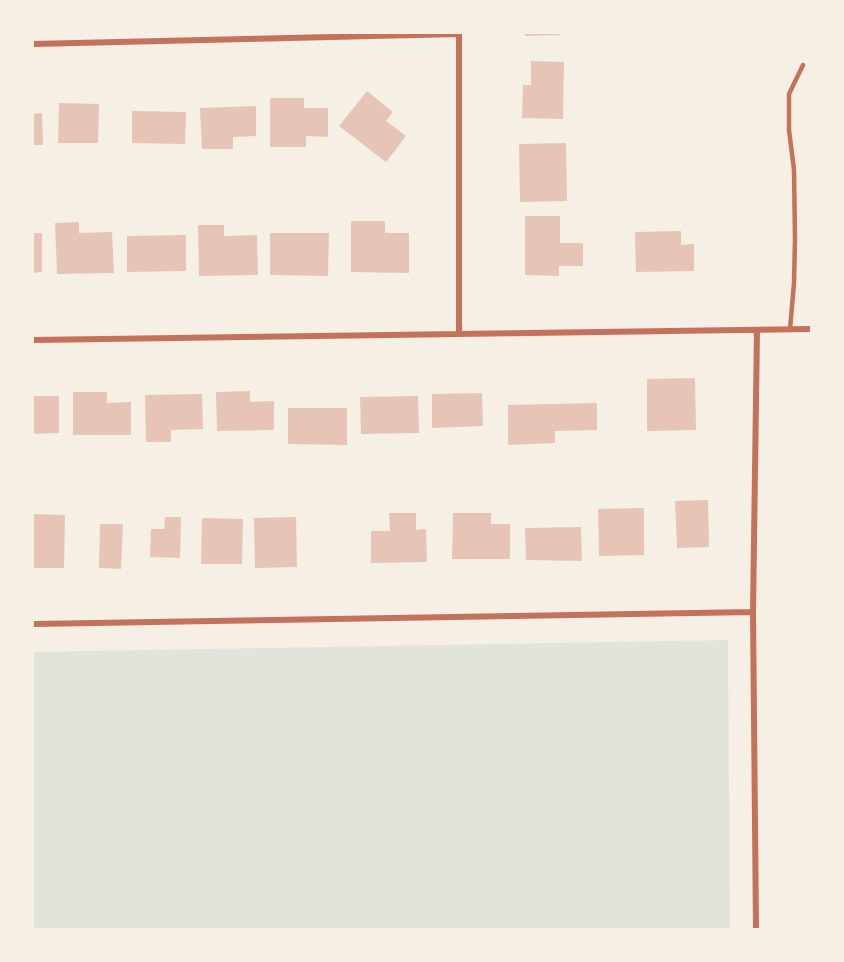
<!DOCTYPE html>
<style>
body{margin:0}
#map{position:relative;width:844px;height:962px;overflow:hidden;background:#f6efe4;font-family:Jost,sans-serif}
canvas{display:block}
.frame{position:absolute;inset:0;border:34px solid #f6efe4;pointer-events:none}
</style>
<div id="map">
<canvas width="844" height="962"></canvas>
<div class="frame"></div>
</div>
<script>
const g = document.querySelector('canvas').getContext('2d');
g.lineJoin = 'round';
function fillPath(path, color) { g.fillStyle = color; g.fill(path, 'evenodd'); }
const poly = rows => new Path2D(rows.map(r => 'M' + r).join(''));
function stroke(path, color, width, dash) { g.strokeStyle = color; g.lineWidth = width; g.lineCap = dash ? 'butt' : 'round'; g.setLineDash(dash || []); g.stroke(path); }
const green = poly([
 [728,640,730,929,33,929,33,652]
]);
const building = poly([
 [525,33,561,33,561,35,525,36],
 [531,61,564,62,563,119,522,118,523,85,531,85],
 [367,91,393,112,386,121,406,136,386,162,339,126],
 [270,98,304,98,304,108,328,108,328,137,306,136,306,147,270,147],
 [59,103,99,104,98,143,58,143],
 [256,106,256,136,233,137,233,149,202,149,200,108],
 [132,111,186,112,185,144,132,143],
 [42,113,43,145,33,145,33,114],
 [566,143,567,201,520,202,519,144],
 [525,216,560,216,560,243,583,243,583,266,559,266,559,276,525,275],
 [351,221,385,221,385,233,409,233,409,273,351,272],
 [79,222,79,233,112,232,114,273,57,274,55,223],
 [198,225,224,225,224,236,257,235,258,275,199,276],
 [681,231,681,245,694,244,694,271,636,272,635,232],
 [33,233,42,233,42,272,33,273],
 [270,233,329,233,328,276,270,275],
 [186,235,186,271,127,272,127,236],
 [695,378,696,430,647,431,647,379],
 [250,391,250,402,274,401,274,430,217,431,216,392],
 [73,392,107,392,107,403,131,402,131,435,73,435],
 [482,393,483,426,432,428,432,394],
 [202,394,203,429,171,430,171,442,146,442,145,395],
 [33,396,59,396,59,433,33,434],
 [418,396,419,433,361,434,360,397],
 [597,403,597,430,555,431,555,443,508,445,508,405],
 [288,408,347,408,347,445,288,444],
 [708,500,709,547,677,548,675,501],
 [644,508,644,555,599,556,598,509],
 [389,513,416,513,416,530,426,529,427,562,371,563,371,531,390,531],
 [453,513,491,513,491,524,510,524,510,559,452,559],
 [33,514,65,515,64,568,33,568],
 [165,517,181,517,180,558,150,557,151,529,164,529],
 [296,517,297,567,255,568,254,518],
 [202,518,243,519,242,564,201,564],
 [100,524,123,524,121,569,99,568],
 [581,527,582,561,526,560,525,528]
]);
const service = poly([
 [790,329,794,283,795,239,794,170,789,130,789,94,803,65]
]);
const minor = poly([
 [459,33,459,334],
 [33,44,459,34],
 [33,340,811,329],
 [33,624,753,612],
 [756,929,753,612,757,330]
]);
fillPath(green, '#e2e4dc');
fillPath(building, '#e6c5b7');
stroke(service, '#c5725c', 4.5);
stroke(minor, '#c5725c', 6);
</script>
